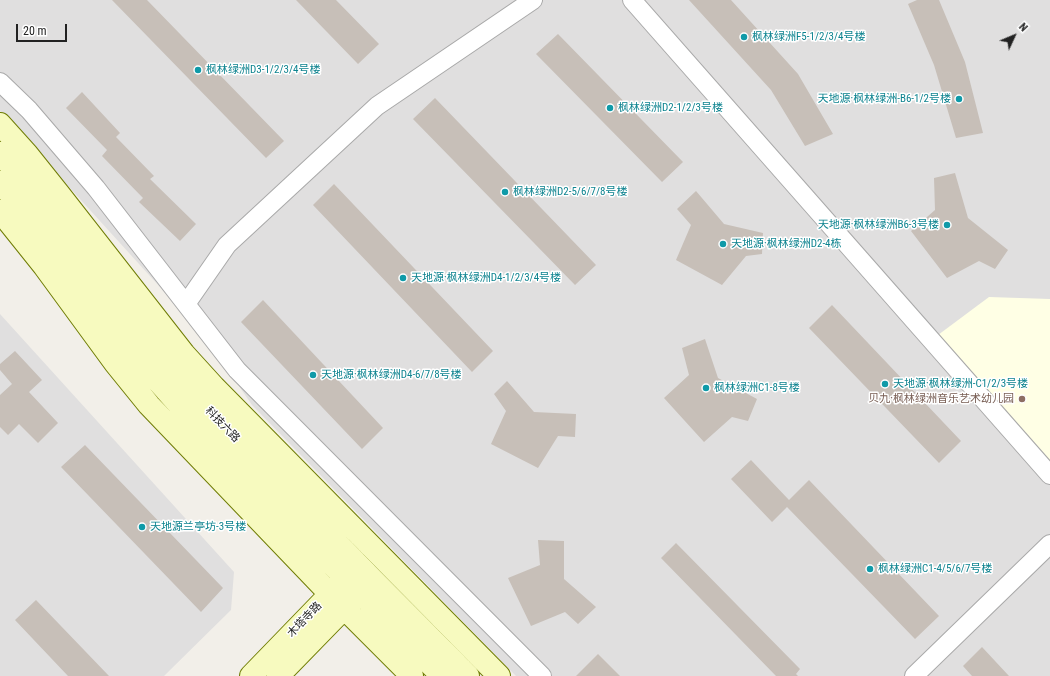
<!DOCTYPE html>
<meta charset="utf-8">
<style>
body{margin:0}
#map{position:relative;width:1050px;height:676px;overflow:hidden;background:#f2efe9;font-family:"Roboto Condensed",sans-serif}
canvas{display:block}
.north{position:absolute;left:994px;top:16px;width:40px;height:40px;-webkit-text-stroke:3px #fff;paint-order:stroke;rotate:46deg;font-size:11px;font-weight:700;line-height:16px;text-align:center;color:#222}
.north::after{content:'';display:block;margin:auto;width:14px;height:18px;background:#222;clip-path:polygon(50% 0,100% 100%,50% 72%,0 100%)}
.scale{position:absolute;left:16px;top:24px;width:51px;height:18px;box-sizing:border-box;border:2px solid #222;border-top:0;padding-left:5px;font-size:12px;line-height:14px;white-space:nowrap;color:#222;-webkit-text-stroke:3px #fff;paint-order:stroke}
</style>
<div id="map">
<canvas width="1050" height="676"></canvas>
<div class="north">N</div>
<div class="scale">20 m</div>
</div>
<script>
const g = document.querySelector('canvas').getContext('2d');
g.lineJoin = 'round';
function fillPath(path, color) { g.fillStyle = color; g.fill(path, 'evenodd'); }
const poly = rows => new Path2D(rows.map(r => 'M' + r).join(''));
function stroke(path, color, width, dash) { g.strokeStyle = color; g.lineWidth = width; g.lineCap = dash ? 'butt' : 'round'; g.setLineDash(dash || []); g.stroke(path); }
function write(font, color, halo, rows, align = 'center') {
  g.font = font + ' "Roboto Condensed","Noto Sans SC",sans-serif'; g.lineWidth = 3; g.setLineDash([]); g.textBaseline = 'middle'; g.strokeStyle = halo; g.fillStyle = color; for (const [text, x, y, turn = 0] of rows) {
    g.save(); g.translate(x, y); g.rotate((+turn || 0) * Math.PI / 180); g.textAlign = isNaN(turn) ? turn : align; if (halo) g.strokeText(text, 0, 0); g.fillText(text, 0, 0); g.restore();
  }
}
const residential = poly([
 [0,0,1050,0,1050,676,516,676,252,405,225,366,159,286,0,111],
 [0,314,234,572,231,610,164,676,0,676]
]);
const education = poly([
 [989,297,1050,299,1050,463,938,335]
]);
const building = poly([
 [112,0,147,0,284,141,266,158],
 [296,0,336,0,379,44,358,64],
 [689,0,731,0,798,74,833,134,805,146,771,90],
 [917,0,939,0,965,62,983,133,956,138,934,65,908,4],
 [558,34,683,162,662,182,536,54],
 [82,92,120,133,116,137,154,176,150,179,196,224,180,241,139,202,143,198,102,156,107,150,66,108],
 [435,98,596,265,575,285,413,119],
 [955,173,968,218,1008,250,995,269,979,261,947,278,911,231,935,210,934,178],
 [334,184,493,351,472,372,313,205],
 [696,191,724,224,763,233,762,254,746,256,722,285,676,260,691,225,677,209],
 [263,300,383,428,362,449,241,322],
 [832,305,961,441,939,463,809,328],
 [705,339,718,378,757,399,748,421,732,417,704,442,664,398,689,375,682,348],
 [15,351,42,380,29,392,58,423,38,443,19,424,8,435,0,427,0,395,12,384,0,370,0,364],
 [507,381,534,412,576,414,575,437,558,436,538,468,491,444,506,411,494,394],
 [85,445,223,588,201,612,61,467],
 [751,460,789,500,809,480,939,616,915,639,787,507,772,522,731,479],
 [538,540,564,541,564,579,596,607,578,624,565,612,531,626,508,578,540,565],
 [676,543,800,669,796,674,798,676,776,676,661,558],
 [36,600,109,676,68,676,15,620],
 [982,647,1009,676,972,676,963,666],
 [598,654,620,676,576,676]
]);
const street = poly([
 [632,0,1050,475],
 [0,82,29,110,96,188,237,370,542,676],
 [186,304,227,245,377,106,533,0],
 [914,676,1050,544]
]);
const secondary = poly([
 [0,124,27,154,59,194,184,354,214,387,499,676],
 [0,153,61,224,149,344,201,404,372,579,468,676],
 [0,182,54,246,135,355,172,397,237,468,442,676],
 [0,211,44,266,115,363,149,405,330,594,412,676],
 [251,676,341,583],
 [278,676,354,598]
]);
const markers = [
 [744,37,4,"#0f9aa8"],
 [198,70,4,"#0f9aa8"],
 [959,99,4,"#0f9aa8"],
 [610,108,4,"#0f9aa8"],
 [505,192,4,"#0f9aa8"],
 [947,225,4,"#0f9aa8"],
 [723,244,4,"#0f9aa8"],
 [403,278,4,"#0f9aa8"],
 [313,375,4,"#0f9aa8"],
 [885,384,4,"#0f9aa8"],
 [706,388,4,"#0f9aa8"],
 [1022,399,4,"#8d6e63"],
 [142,527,4,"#0f9aa8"],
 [870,569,4,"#0f9aa8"]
];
const cultureNames = [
 ["枫林绿洲F5-1/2/3/4号楼",752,37],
 ["枫林绿洲D3-1/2/3/4号楼",206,70],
 ["天地源·枫林绿洲-B6-1/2号楼",951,99,"right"],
 ["枫林绿洲D2-1/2/3号楼",618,108],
 ["枫林绿洲D2-5/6/7/8号楼",513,192],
 ["天地源·枫林绿洲B6-3号楼",939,225,"right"],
 ["天地源·枫林绿洲D2-4栋",731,244],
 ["天地源·枫林绿洲D4-1/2/3/4号楼",411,278],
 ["天地源·枫林绿洲D4-6/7/8号楼",321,375],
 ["天地源·枫林绿洲-C1/2/3号楼",893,384],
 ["枫林绿洲C1-8号楼",714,388],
 ["天地源兰亭坊-3号楼",150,527],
 ["枫林绿洲C1-4/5/6/7号楼",878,569]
];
const educationNames = [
 ["贝九·枫林绿洲音乐艺术幼儿园",1014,399]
];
const streetNames = [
 ["科技六路",222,425,46],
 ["木塔寺路",305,620,-46]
];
fillPath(residential, '#e0dfdf');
fillPath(education, '#ffffe5');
fillPath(building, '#c7bfb8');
stroke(street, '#a9a9a9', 20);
stroke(secondary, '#707d05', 24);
stroke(street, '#fff', 18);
stroke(secondary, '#f7fabf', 22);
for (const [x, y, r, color] of markers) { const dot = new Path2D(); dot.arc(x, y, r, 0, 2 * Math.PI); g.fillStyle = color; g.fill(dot); stroke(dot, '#fff', 1.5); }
write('11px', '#0d838f', '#fff', cultureNames, 'left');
write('11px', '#785e54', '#fff', educationNames, 'right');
write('11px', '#222', '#fff', streetNames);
</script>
